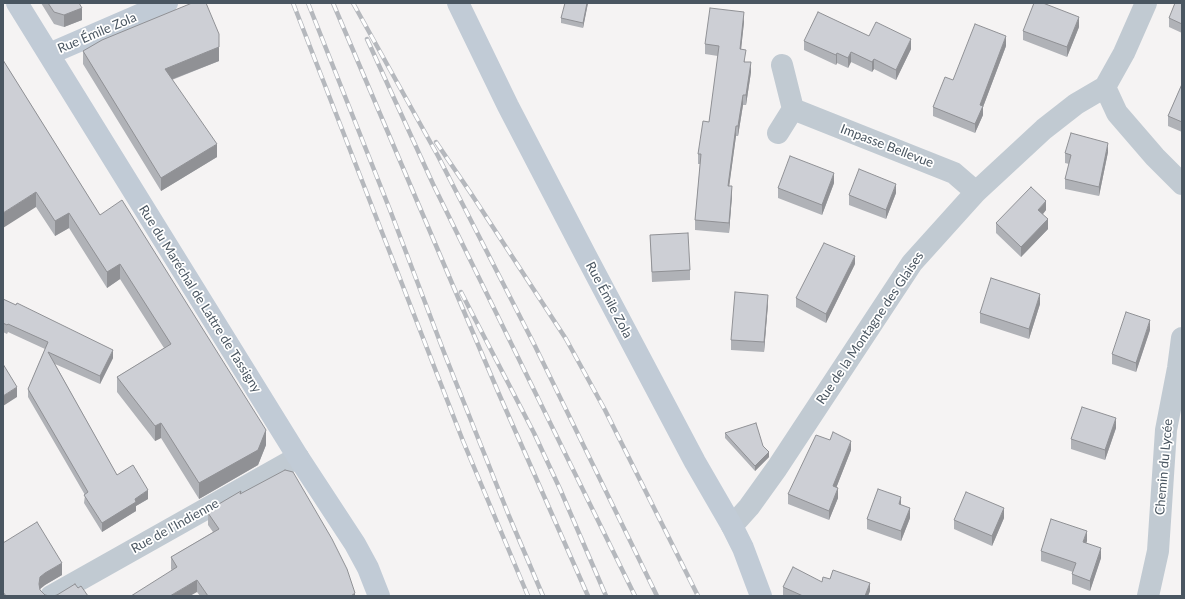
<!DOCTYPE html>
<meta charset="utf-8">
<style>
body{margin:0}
#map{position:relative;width:1185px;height:599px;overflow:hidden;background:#f5f3f3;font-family:Lato,sans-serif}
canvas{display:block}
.frame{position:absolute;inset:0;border:4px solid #4a5661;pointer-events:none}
</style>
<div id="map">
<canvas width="1185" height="599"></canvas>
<div class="frame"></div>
</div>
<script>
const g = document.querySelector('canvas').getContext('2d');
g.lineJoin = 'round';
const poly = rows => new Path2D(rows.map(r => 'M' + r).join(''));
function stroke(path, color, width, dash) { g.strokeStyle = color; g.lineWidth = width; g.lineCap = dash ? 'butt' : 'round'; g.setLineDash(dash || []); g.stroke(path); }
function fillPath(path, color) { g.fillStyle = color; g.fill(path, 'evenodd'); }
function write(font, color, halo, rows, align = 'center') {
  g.font = font + ' Lato,sans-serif'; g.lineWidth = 3.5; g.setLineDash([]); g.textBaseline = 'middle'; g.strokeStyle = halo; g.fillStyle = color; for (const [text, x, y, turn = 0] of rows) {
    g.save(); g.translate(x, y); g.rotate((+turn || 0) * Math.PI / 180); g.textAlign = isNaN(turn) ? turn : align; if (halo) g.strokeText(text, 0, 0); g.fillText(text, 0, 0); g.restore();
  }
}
const street = poly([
 [782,65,793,109,954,173,976,192],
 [1105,87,1117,113,1155,157,1182,184],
 [778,133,793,109],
 [732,526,749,507,777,468,912,263,976,192,1044,129,1076,104,1105,87,1124,53,1146,3],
 [51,596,298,457],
 [1148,596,1158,551,1166,430,1178,368,1182,338]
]);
const secondary = poly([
 [17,3,298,457,355,544,368,568,379,596],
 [458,3,508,106,585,254,695,462,732,526,743,548,761,596],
 [49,54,167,3]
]);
const rail = poly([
 [293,3,463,441,528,596],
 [308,3,390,210,445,355,509,516,543,596],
 [333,3,499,394,588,596],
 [353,3,438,156,535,346,657,596],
 [367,39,433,184,635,596],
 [436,142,470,192,566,339,605,410,698,596],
 [461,292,534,433,560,489,606,596]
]);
const wall = poly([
 [41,3,79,3,82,20,64,27,54,24],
 [588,3,583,28,561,23,561,18],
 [1182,3,1182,33,1169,27,1169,18],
 [744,22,741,49,745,62,751,72,746,105,743,105,738,136,736,136,729,186,732,196,729,233,695,230,695,220,700,164,698,164,698,154,709,122,718,56,705,54,705,44],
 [1079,27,1067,57,1023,40,1023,31],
 [219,34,219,61,172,80,217,157,161,191,83,64,83,51],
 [869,36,911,49,896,80,874,69,872,72,851,62,848,68,837,63,836,65,804,50,804,41],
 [1006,46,983,107,983,115,975,133,933,116,933,107,953,80],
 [3,60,100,215,266,445,258,465,199,499,161,438,155,441,117,392,117,377,164,348,120,279,107,288,69,228,55,236,36,207],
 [1182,84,1182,132,1168,126,1168,116],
 [1108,152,1099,196,1065,189,1065,179,1069,164,1065,163,1065,153],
 [834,183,822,215,778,198,778,188],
 [896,193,886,219,849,205,849,195],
 [1046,210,1043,214,1048,229,1021,257,996,233,996,223],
 [650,235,690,270,690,280,652,282],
 [855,264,826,323,796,307,796,298],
 [3,299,113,358,100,384,55,364,117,475,148,499,136,506,136,511,102,532,84,503,85,495,28,397,28,389,45,349,8,332,7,334,3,332],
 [768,304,764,352,731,350,731,340],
 [1040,304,1029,339,980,323,980,313],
 [1150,330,1136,372,1112,364,1112,354],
 [1116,428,1105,460,1071,449,1071,439],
 [725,433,763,446,769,457,755,471,725,438],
 [851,450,836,488,838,498,829,520,788,504,788,494],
 [241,493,355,596,200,596,197,592,172,571,171,569,171,557,213,532,208,525,208,513,212,511,212,508],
 [901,505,910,518,901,541,867,529,867,519],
 [1004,518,992,546,954,529,954,520],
 [1087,541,1086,543,1101,558,1090,591,1072,584,1072,574,1073,572,1041,561,1041,551],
 [3,543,62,575,45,585,40,589,40,590,45,595,50,596,3,596],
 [822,582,870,591,868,596,783,596,783,587]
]);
const shadedWall = poly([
 [587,3,588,3,583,28,583,23],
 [82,8,82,20,64,27,64,15],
 [744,12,744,22,740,59,740,49],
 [1079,17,1079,27,1067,57,1067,47],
 [1006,36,1006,46,983,107,983,115,975,133,975,124,980,105],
 [911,39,911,49,896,80,896,70],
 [219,47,219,61,165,82,165,69],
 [851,52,851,62,848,68,848,58],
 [837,53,837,63,836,65,836,55],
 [874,59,874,69,872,72,872,62],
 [751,62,751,72,746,105,746,95],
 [743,95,743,105,738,136,738,126],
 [736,126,736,136,728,195,728,186],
 [1108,143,1108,152,1099,196,1099,187],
 [217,144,217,157,161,191,161,178],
 [834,173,834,183,822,215,822,205],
 [896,184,896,193,886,219,886,210],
 [732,186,732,196,729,233,729,223],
 [36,192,36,207,3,228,3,213],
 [1046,201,1046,210,1038,220,1038,210],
 [69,213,69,228,55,236,55,221],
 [1048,219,1048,229,1021,257,1021,247],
 [855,256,855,264,826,323,826,314],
 [120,264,120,279,107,288,107,272],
 [1040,294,1040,304,1029,339,1029,329],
 [768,295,768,304,764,352,764,342],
 [1150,320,1150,330,1136,372,1136,363],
 [113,350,113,358,100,384,100,376],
 [17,387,17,397,3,406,3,396],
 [1116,418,1116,428,1105,460,1105,450],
 [161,423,161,438,155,441,155,426],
 [266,430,266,445,258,465,199,499,199,483],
 [851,441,851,450,833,496,833,486],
 [769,452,769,457,755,471,755,466],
 [838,488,838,498,829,520,829,511],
 [148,490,148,499,136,506,136,511,102,532,102,523,135,499],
 [901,497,901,507,899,504],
 [910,508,910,518,901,541,901,531],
 [1004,508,1004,518,992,546,992,536],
 [1087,531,1087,541,1083,552,1083,542],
 [1101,548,1101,558,1090,591,1090,581],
 [62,563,62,575,45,585,40,589,39,596,39,584,40,577,45,573],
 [197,580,197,592,190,596,170,596],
 [870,583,870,591,868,596,865,596],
 [355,593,355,596,351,596]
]);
const building = poly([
 [48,3,79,3,82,8,64,15,54,12,48,3],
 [192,3,206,3,219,34,219,47,165,69,217,144,161,178,83,51,102,40,192,3],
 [565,3,587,3,583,23,561,18,565,3],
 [1034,3,1043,3,1079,17,1067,47,1023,31,1034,3],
 [1175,3,1182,3,1182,24,1169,18,1175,3],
 [710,8,744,12,740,49,746,50,744,62,751,62,746,95,743,95,738,126,736,126,728,186,732,186,729,223,695,220,701,154,698,154,703,121,709,122,719,46,705,44,710,8],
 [818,12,869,36,876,22,911,39,896,70,874,59,872,62,851,52,848,58,837,53,836,55,804,41,818,12],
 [975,24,1006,36,980,105,983,106,975,124,933,107,945,77,953,80,975,24],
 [3,60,100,215,122,200,266,430,258,450,199,483,161,423,155,426,117,377,171,344,120,264,107,272,69,213,55,221,36,192,3,213,3,60],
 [1182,84,1182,122,1168,116,1182,84],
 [1071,133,1108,143,1099,187,1065,179,1071,155,1065,153,1071,133],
 [790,156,834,173,822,205,778,188,790,156],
 [859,169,896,184,886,210,849,195,859,169],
 [1031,187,1046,201,1038,210,1048,219,1021,247,996,223,1031,187],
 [688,233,690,270,652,272,650,235,688,233],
 [824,243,855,256,826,314,796,298,824,243],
 [991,278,1040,294,1029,329,980,313,991,278],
 [735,292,768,295,764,342,731,340,735,292],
 [3,299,16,305,17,303,113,350,100,376,48,352,117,475,133,465,148,490,135,499,136,502,102,523,84,495,88,492,28,389,48,342,8,324,7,325,3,323,3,299],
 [1126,312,1150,320,1136,363,1112,354,1126,312],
 [3,364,17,387,3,396,3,364],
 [1082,407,1116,418,1105,450,1071,439,1082,407],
 [756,423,763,446,769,452,755,466,725,433,756,423],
 [833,432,851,441,833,486,838,488,829,511,788,494,816,435,830,440,833,432],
 [285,470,293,472,332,539,347,569,355,593,351,596,208,596,197,580,170,596,131,596,177,567,171,557,219,529,208,513,213,510,212,508,241,491,240,494,285,470],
 [878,489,901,497,899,504,910,508,901,531,867,519,878,489],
 [966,492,1004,508,992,536,954,520,966,492],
 [1051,519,1087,531,1083,542,1101,548,1090,581,1072,574,1076,563,1041,551,1051,519],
 [37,522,62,563,45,573,40,577,39,584,40,590,45,595,50,596,6,596,3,592,3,543,37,522],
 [793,567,822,582,823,577,830,579,833,570,870,583,865,596,803,596,783,587,793,567],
 [75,584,78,588,81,586,88,596,53,596,57,595,75,584]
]);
const streetNames = [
 ["Rue Émile Zola",97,33,-23],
 ["Impasse Bellevue",887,146,21],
 ["Rue du Maréchal de Lattre de Tassigny",200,299,58],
 ["Rue Émile Zola",609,300,62],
 ["Rue de la Montagne des Glaises",870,328,-56],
 ["Chemin du Lycée",1164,467,-85],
 ["Rue de l'Indienne",175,526,-29]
];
stroke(street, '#c1cad2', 22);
stroke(secondary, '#c1cbd6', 22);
stroke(rail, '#b5b8bd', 4.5);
stroke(rail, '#fff', 3, [9]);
fillPath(wall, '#b0b2b7');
fillPath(shadedWall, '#909195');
fillPath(building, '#cdcfd5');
stroke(building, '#909195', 1);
write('13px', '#4a5661', '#fff', streetNames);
</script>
